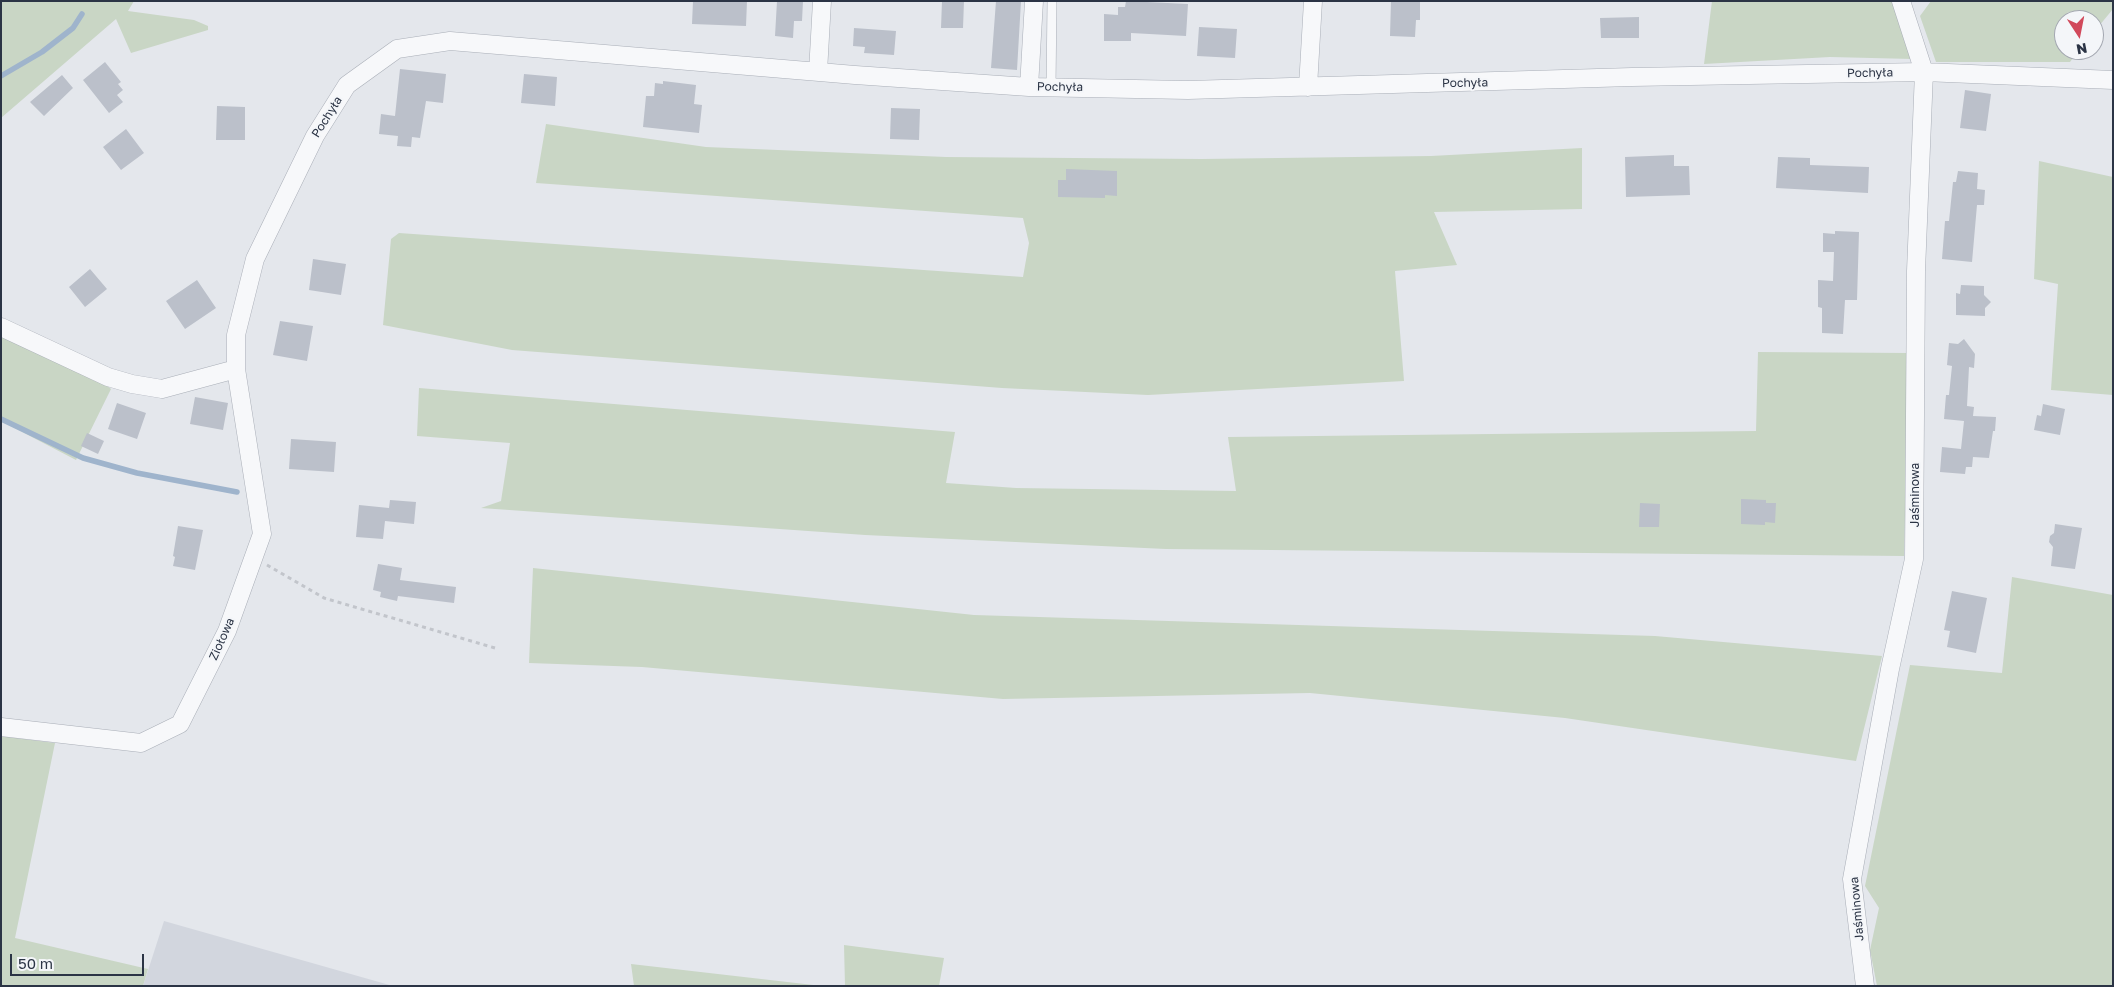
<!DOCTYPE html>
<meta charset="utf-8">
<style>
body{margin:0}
#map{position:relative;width:2114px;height:987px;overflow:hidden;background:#e4e7ec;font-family:"Golos Text",sans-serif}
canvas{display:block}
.frame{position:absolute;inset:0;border:2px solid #2b3445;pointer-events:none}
.north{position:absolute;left:2054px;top:10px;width:50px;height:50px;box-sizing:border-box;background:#f4f6f9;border:1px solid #a4a8b1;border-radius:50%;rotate:169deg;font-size:14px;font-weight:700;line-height:20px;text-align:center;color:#2b3445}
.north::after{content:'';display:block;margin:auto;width:18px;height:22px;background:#d1495b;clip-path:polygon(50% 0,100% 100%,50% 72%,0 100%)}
.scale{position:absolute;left:10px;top:954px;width:134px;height:22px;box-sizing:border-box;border:2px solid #2b3445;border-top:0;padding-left:6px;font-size:15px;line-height:18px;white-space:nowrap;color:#2b3445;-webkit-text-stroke:4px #f4f6f9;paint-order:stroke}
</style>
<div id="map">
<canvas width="2114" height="987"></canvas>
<div class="frame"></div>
<div class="north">N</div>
<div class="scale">50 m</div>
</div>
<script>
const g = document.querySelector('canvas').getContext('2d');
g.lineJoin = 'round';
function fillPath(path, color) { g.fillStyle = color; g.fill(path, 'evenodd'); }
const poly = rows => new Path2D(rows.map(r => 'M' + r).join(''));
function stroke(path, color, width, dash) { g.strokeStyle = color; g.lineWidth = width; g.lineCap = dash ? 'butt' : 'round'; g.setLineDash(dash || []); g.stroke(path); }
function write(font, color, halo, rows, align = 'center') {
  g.font = font + ' "Golos Text",sans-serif'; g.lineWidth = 4; g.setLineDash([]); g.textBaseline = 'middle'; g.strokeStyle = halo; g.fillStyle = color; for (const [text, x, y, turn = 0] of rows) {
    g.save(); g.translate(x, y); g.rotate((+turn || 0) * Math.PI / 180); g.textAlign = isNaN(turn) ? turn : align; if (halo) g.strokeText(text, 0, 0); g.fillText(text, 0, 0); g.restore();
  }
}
const built = poly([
 [164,921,393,986,143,986]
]);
const green = poly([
 [1,1,134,1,128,11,194,20,208,26,208,30,131,53,116,19,1,118],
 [1712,1,1893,1,1913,59,1830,57,1704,64],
 [1931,1,2113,1,2113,9,2094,32,2094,20,2064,20,2064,50,2079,50,2070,62,1936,62,1920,16],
 [546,124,706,147,946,157,1202,159,1431,156,1582,148,1582,209,1434,212,1457,265,1395,271,1404,381,1148,395,1002,388,512,350,383,325,391,239,399,233,1023,277,1029,243,1023,218,536,183],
 [2039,161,2113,177,2113,395,2051,390,2058,284,2034,279],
 [1,333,97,377,111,389,76,460,1,421],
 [1758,352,1909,353,1904,556,1166,549,865,535,481,508,501,501,510,443,417,436,419,388,955,432,946,483,1016,488,1236,491,1228,437,1756,431],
 [533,568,974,615,1655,636,1882,656,1856,761,1565,718,1310,693,1003,699,642,667,529,663],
 [2012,577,2113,595,2113,986,1877,986,1870,950,1879,908,1865,886,1910,665,2002,673],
 [1,736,55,743,15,938,148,969,143,986,1,986],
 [844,945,944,958,939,986,845,986],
 [631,964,822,986,634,986]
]);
const stream = poly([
 [1,76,42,52,73,28,82,14],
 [1,419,83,458,137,473,237,492]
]);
const building = poly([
 [693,1,747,1,746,26,692,24],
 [777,1,803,1,802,21,794,21,793,38,775,36],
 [942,1,964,1,963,28,941,28],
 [996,1,1021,1,1017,70,991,68],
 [1126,1,1188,4,1186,36,1131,33,1131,41,1104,41,1104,14,1118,15,1118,7,1125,7],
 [1391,1,1420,1,1420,20,1416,20,1415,37,1390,36],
 [1639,17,1639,38,1601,38,1600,18],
 [1199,27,1237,29,1235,58,1197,56],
 [854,28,896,31,894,55,864,53,865,47,853,46],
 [105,62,121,82,118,84,123,90,117,95,123,102,109,113,83,80],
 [400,69,446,74,443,103,426,101,420,138,412,137,411,147,397,146,398,136,379,134,381,114,395,116],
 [524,74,557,77,555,106,521,103],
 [62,75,73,88,44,116,30,102],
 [663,81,696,85,694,104,702,105,699,133,643,127,646,96,654,96,655,83,663,84],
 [1965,90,1991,94,1986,131,1960,128],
 [217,106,245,107,245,140,216,140],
 [891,108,920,109,919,140,890,139],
 [126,129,144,153,121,170,103,147],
 [1674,155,1674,166,1689,166,1690,195,1626,197,1625,157],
 [1778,157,1810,158,1810,165,1869,167,1868,193,1776,188],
 [1066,169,1117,171,1117,196,1105,195,1105,198,1058,197,1058,180,1066,180],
 [1958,171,1978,173,1977,189,1985,190,1984,205,1977,205,1972,262,1942,259,1945,221,1949,221,1953,182,1956,182],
 [1835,231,1859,232,1857,300,1845,300,1843,334,1822,333,1822,308,1818,307,1818,280,1833,281,1834,252,1823,252,1823,233,1835,234],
 [313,259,346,264,341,295,309,290],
 [90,269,107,289,85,307,69,287],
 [197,280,216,308,185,329,166,301],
 [1961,285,1984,286,1984,295,1991,302,1985,308,1985,316,1956,315,1956,293,1960,294],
 [280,321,313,326,307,361,273,355],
 [1964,339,1975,354,1974,368,1969,367,1967,406,1974,407,1973,416,1996,417,1995,431,1993,431,1989,458,1973,457,1972,467,1966,467,1965,474,1940,472,1942,447,1961,449,1964,421,1944,419,1946,395,1949,395,1952,366,1947,365,1949,343,1958,344],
 [195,397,228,403,223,430,190,424],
 [117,403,146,413,137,439,108,429],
 [2043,404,2065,409,2060,435,2034,430,2037,415,2041,416],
 [87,433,104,441,98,454,81,446],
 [291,439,336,442,334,472,289,469],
 [1741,499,1766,500,1766,503,1776,503,1775,523,1765,522,1765,525,1741,524],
 [390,500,416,502,414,524,385,521,383,539,356,537,359,505,389,508],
 [1640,503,1660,504,1659,527,1639,527],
 [2055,524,2082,528,2075,569,2051,566,2053,547,2049,542,2050,536,2054,533],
 [178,526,203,530,195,570,173,566,175,557,173,556],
 [378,564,402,568,400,580,456,587,454,603,398,596,397,601,380,597,381,592,373,590],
 [1952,591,1987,598,1976,653,1947,647,1950,631,1944,630]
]);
const path = poly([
 [267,565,324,598,495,648]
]);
const lane = poly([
 [1051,88,1052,1]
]);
const street = poly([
 [818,72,822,1],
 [1029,87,1034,1],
 [1308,87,1313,1],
 [1,327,108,377,132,384,162,389,236,369],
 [1,727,141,743,180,724,227,631,262,534,236,369,236,335,255,259,315,136,347,85,397,49,450,41,855,75,1029,87,1188,90,1632,77,1924,72,2113,80],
 [1865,986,1852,879,1890,669,1914,559,1916,271,1924,72,1901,1]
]);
const streetNames = [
 ["Pochyła",1870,73,-1],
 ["Pochyła",1465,83,-1],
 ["Pochyła",1060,87,1],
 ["Pochyła",327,117,-58],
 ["Jaśminowa",1915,495,-90],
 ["Ziołowa",222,639,-66],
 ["Jaśminowa",1857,909,-95]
];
fillPath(built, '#d2d6de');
fillPath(green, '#c9d6c5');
stroke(stream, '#9fb4cc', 5.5);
fillPath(building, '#bbc0ca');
stroke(lane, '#a9aeb7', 10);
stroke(street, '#a9aeb7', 19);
stroke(path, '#c2c5cb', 3, [4, 4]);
stroke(lane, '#f7f8fa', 9);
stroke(street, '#f7f8fa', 18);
write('12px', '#2b3445', '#f4f6f9', streetNames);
</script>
